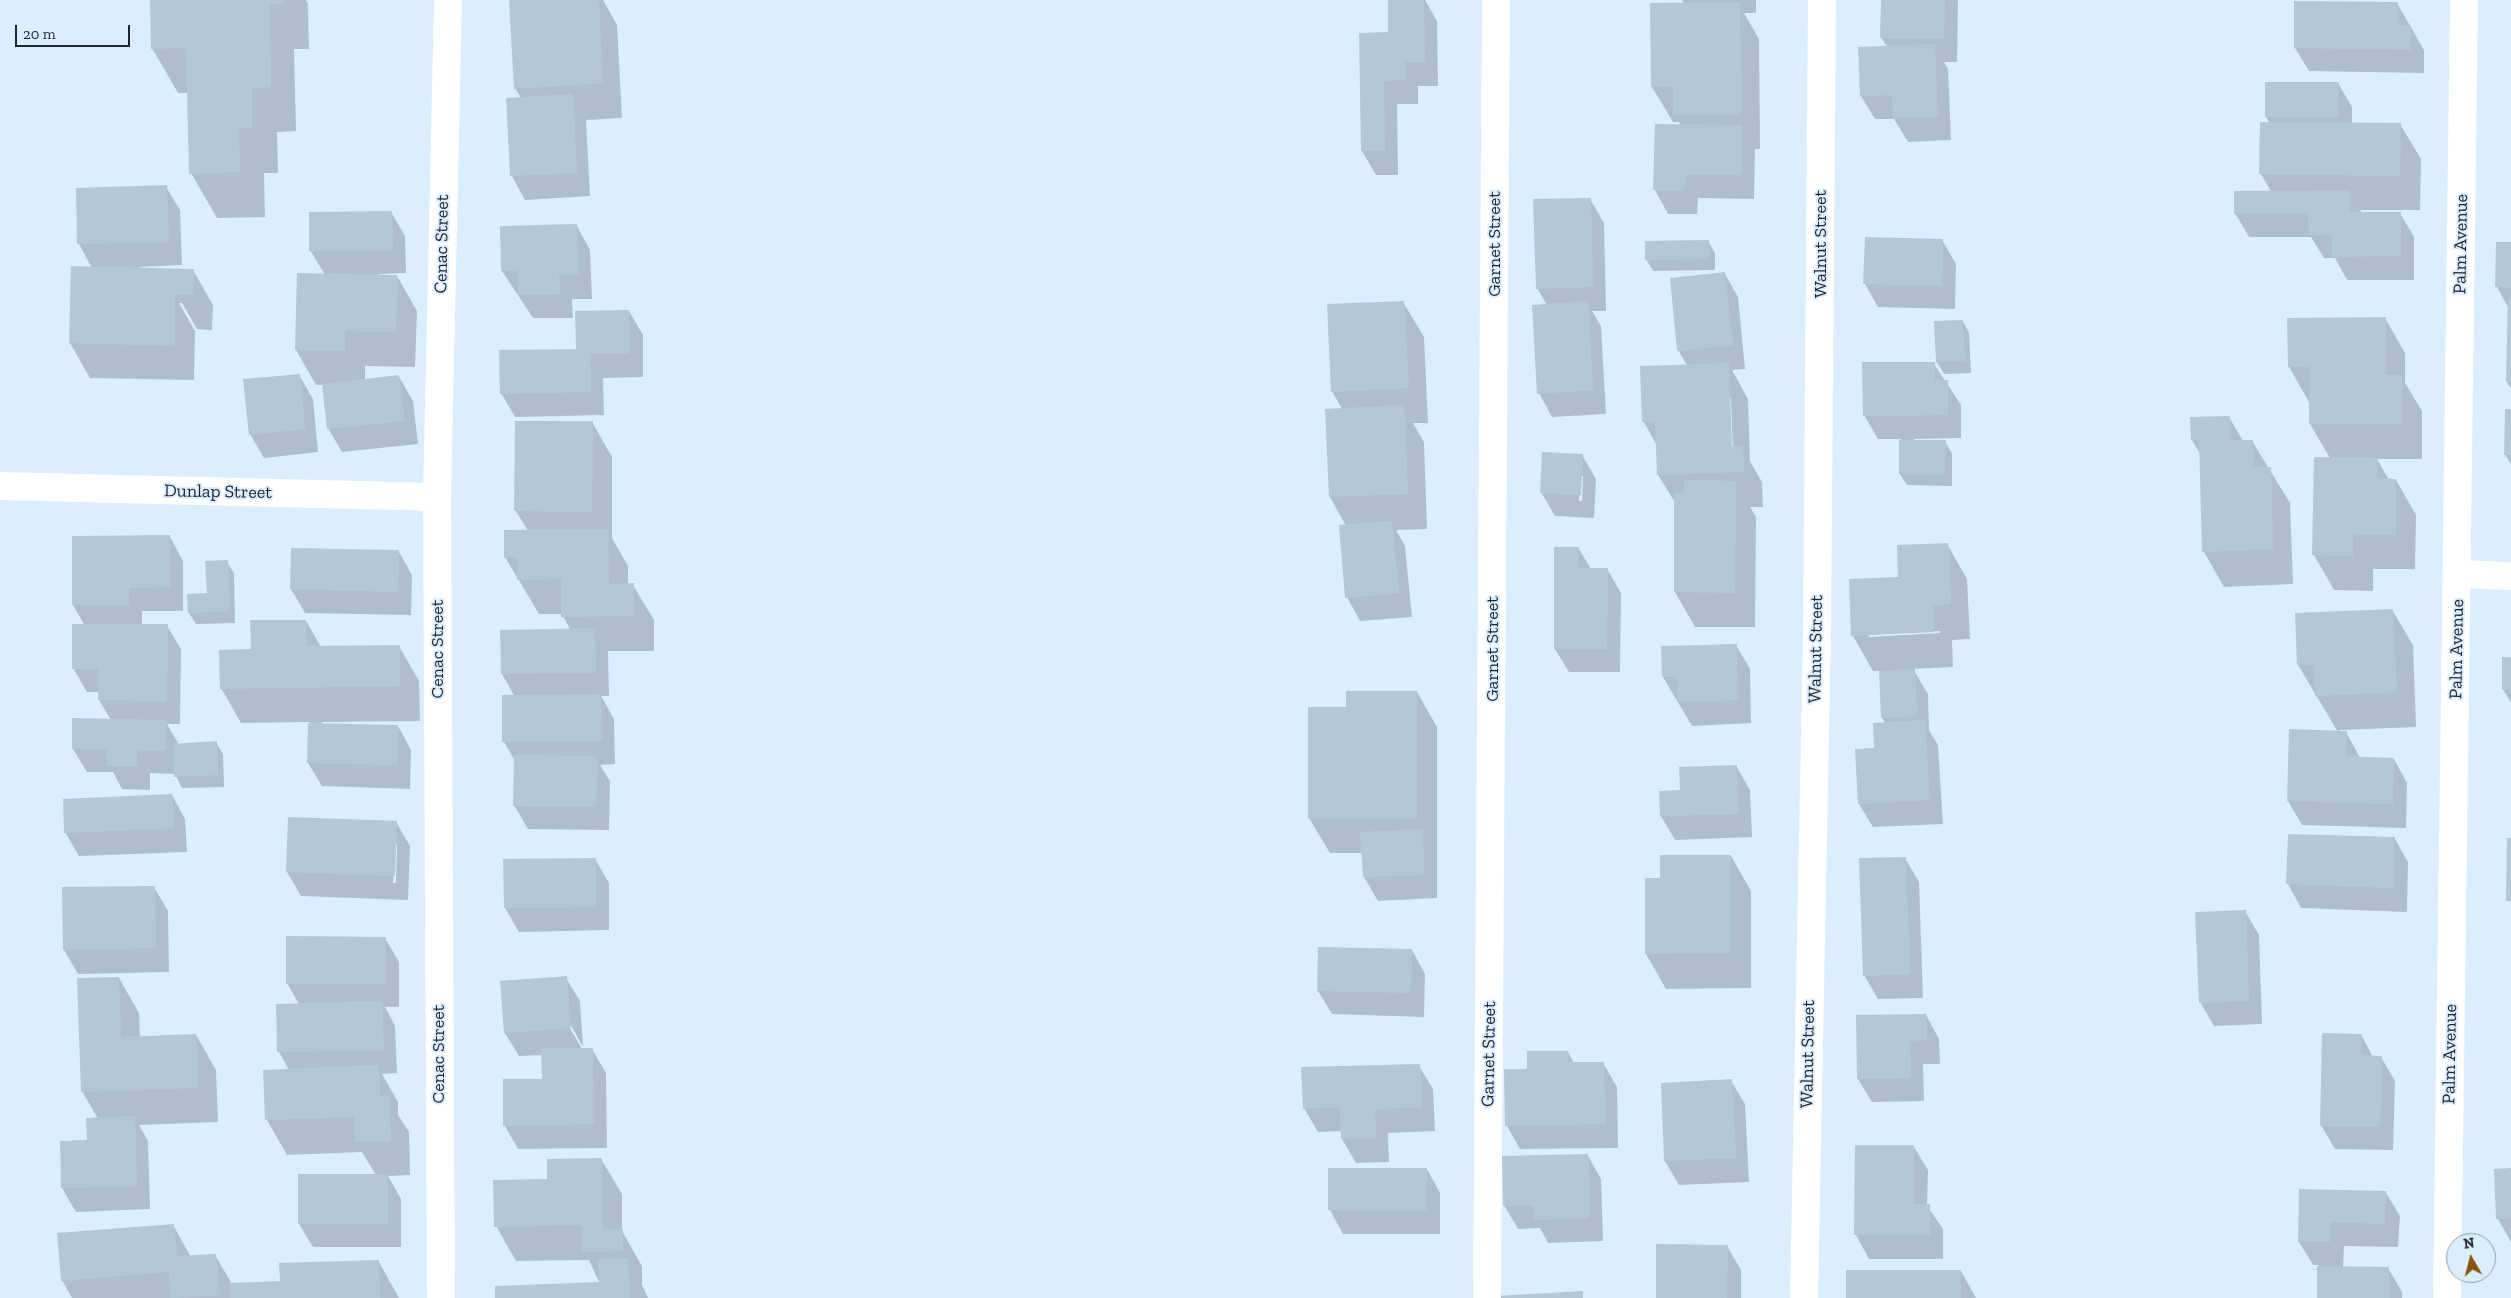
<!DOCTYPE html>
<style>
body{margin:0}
#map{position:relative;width:2511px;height:1298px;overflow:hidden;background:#dbeeff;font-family:"Zilla Slab",serif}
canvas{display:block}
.north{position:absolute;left:2446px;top:1233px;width:50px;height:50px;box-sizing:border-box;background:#dbeeff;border:1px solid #909eab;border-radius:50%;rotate:352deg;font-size:14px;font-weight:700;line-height:20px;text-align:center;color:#1f262c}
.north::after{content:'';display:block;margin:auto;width:18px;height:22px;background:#8a5503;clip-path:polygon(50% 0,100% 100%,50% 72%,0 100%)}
.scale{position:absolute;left:15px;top:25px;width:115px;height:22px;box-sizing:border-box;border:2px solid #1f262c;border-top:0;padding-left:6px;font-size:15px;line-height:18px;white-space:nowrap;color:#1f262c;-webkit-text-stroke:4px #dbeeff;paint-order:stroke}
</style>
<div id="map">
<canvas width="2511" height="1298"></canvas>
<div class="north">N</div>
<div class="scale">20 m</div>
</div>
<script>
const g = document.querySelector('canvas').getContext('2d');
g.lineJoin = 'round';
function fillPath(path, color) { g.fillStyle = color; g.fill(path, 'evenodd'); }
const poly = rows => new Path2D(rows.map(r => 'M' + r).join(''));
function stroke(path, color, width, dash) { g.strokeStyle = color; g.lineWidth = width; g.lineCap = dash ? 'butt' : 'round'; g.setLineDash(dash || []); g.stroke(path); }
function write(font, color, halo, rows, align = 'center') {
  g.font = font + ' "Zilla Slab",serif'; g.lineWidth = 4; g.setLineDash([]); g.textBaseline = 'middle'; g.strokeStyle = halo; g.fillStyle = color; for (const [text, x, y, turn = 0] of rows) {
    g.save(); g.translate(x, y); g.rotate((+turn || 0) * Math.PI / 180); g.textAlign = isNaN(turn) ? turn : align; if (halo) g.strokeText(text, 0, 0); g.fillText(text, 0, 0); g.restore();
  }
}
const shadow = poly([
 [151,0,306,0,308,4,309,49,294,49,296,131,277,132,278,173,264,173,265,217,217,218,191,173,189,93,178,93,152,48],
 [510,0,603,0,617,25,622,118,586,120,590,196,525,200,512,176,507,99,521,98,515,88],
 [1390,0,1425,0,1437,21,1438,86,1418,86,1418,104,1397,104,1398,175,1376,175,1362,151,1390,34],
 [1682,0,1756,0,1756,13,1744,13,1759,39,1760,149,1755,149,1754,199,1698,198,1697,214,1668,214,1655,190,1681,126,1679,122,1673,122,1652,87,1685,4],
 [1882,0,1958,0,1957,62,1944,62,1948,69,1951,140,1908,142,1894,119,1875,119,1861,96,1887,47,1881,37],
 [2397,3,2424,50,2424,73,2309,71,2295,48],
 [2338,83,2352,107,2352,124,2400,124,2421,159,2420,210,2360,210,2362,213,2400,213,2414,237,2414,280,2347,280,2335,258,2324,258,2311,237,2249,237,2235,213,2271,192,2261,174,2270,123,2266,117],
 [166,187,180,210,182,265,139,267,139,269,193,270,213,305,212,330,197,329,182,303,179,303,195,331,194,380,90,378,70,343,92,268,79,244,77,190],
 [1590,199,1604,223,1606,311,1592,311,1601,326,1606,414,1552,417,1539,393,1547,305,1537,288],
 [391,212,405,236,406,273,378,274,378,276,397,276,417,311,415,367,365,366,365,380,399,377,413,401,418,444,342,452,328,428,324,385,316,385,296,350,325,275,310,250],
 [577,226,590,250,592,299,572,299,573,318,533,318,502,271,502,228],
 [1942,240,1956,264,1955,309,1878,307,1865,284],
 [1708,241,1715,253,1715,270,1653,271,1646,259],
 [2497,243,2511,243,2511,389,2507,382,2509,309,2497,287],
 [1725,274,1738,297,1745,369,1732,370,1748,399,1750,461,1762,482,1763,507,1750,507,1756,517,1755,627,1695,627,1675,592,1676,504,1658,475,1657,446,1644,422,1687,365,1678,350],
 [1729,398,1731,398,1733,452,1730,452],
 [1403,302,1424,337,1428,423,1413,423,1424,442,1427,529,1396,530,1405,546,1412,617,1360,621,1347,597,1346,526,1330,497,1342,409,1332,391],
 [629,311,643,335,643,377,603,378,604,415,515,417,501,393,578,350],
 [2385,318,2405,353,2405,383,2422,411,2422,459,2377,459,2389,480,2396,480,2416,515,2415,569,2373,569,2373,591,2334,590,2314,555,2330,458,2310,424,2309,402,2289,367],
 [1963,321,1969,333,1971,373,1944,374,1937,362],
 [1934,364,1961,405,1961,438,1914,439,1914,441,1945,442,1952,453,1952,486,1907,485,1900,474,1901,439,1878,439,1864,415],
 [299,375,313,399,318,452,264,458,250,434],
 [2511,410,2511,464,2505,454],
 [2229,417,2243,441,2252,441,2290,503,2293,584,2224,587,2204,552,2201,455,2192,440],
 [592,422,612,457,612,538,628,566,628,585,633,585,654,620,654,651,608,651,609,696,601,696,614,719,615,764,600,765,610,781,609,830,528,829,514,805,515,761,504,742,515,697,502,674,501,631,570,629,562,614,539,614,505,557,528,531,516,511],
 [1582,455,1596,479,1594,518,1555,516,1541,492],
 [1581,476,1583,476,1582,501,1579,501],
 [73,537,170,537,183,561,183,611,142,611,142,626,167,626,181,649,180,724,167,724,179,745,216,743,223,754,224,787,182,788,175,774,150,773,150,790,122,789,113,772,87,772,73,749,111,720,99,700,99,692,87,692,73,668,85,626,73,605],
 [1947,544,1967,579,1970,639,1952,640,1953,667,1913,669,1928,694,1929,730,1938,745,1943,824,1873,827,1859,804,1886,724,1882,718,1880,671,1873,671,1853,636,1899,578],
 [1940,631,1940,633,1869,637,1869,634],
 [1579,549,1591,569,1607,569,1621,593,1620,672,1569,672,1555,649],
 [399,552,412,575,411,615,305,613,291,589],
 [227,562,234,573,235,623,196,624,189,613,208,594],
 [2392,610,2413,645,2416,727,2339,730,2339,732,2346,732,2360,758,2394,759,2407,783,2406,828,2302,825,2288,801,2338,732,2298,665,2296,615],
 [306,621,321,647,399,646,419,681,420,721,322,722,322,724,398,726,411,750,410,789,322,786,308,763,310,722,241,723,221,688,252,651],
 [1736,645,1750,669,1751,723,1692,726,1663,677],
 [2511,659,2511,703,2503,689],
 [1417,692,1437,727,1437,898,1378,901,1364,877,1363,853,1330,853,1309,818,1347,708],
 [1736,766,1750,790,1752,837,1675,840,1661,816],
 [172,795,185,819,187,852,79,856,65,832],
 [289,818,396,822,410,846,408,900,301,896,287,872],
 [395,844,397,844,396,883,393,883],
 [2289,835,2395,839,2408,862,2407,912,2301,908,2288,884],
 [1731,856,1751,891,1751,988,1666,989,1646,954,1662,879],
 [1905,858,1919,882,1923,998,1878,999,1864,975],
 [595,859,609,883,609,930,519,932,505,908],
 [154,887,168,911,169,972,78,974,64,950],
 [2245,911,2259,935,2262,1024,2214,1026,2200,1002],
 [385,938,399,962,399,1007,385,1007,395,1026,397,1073,382,1074,398,1102,398,1115,409,1132,410,1175,388,1176,401,1199,401,1247,313,1247,299,1224,376,1175,362,1152,287,1155,267,1120,289,1070,279,1052,277,1005,299,1004,287,983],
 [1412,950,1425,974,1424,1017,1332,1014,1318,991],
 [119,978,139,1013,140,1038,196,1035,216,1070,218,1122,139,1125,148,1141,150,1209,76,1212,62,1188,98,1119,82,1091],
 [566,978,580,1001,583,1047,569,1022,567,1023,582,1049,592,1049,606,1073,607,1148,518,1149,505,1126,543,1080,542,1055,519,1056,505,1033],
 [1926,1015,1939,1039,1940,1064,1923,1064,1924,1101,1872,1102,1858,1079],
 [2361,1035,2373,1057,2381,1057,2395,1081,2393,1150,2335,1149,2321,1125],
 [1568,1052,1574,1063,1603,1063,1617,1087,1618,1148,1520,1149,1507,1126,1528,1071],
 [1419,1066,1433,1089,1435,1131,1388,1133,1389,1162,1356,1163,1342,1139,1342,1131,1318,1132,1304,1108],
 [1731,1081,1745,1104,1749,1182,1679,1185,1665,1161],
 [1914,1147,1928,1170,1927,1206,1943,1229,1943,1259,1869,1259,1856,1235],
 [1588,1156,1601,1179,1603,1241,1548,1243,1540,1228,1518,1229,1504,1205],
 [601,1159,622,1194,622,1231,642,1266,642,1285,648,1298,496,1298,600,1284,589,1260,516,1261,496,1226,549,1180],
 [1427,1169,1440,1193,1440,1234,1343,1234,1330,1210],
 [2511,1169,2511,1242,2498,1219],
 [2300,1190,2386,1193,2400,1216,2398,1247,2344,1246,2343,1268,2388,1268,2402,1292,2402,1298,2319,1298,2319,1265,2313,1265,2299,1242],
 [173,1225,191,1257,215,1255,232,1284,281,1283,379,1262,399,1298,72,1298,62,1280],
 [1727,1246,1741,1270,1741,1298,1657,1298],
 [1961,1271,1976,1298,1847,1298]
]);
const building = poly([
 [150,0,284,0,284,4,269,4,271,87,252,88,252,128,239,128,240,172,189,174,186,48,151,49],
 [509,0,599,0,603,83,514,89],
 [1388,0,1424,0,1425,62,1405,62,1405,80,1384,81,1385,151,1361,151,1359,33,1388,32],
 [1881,0,1945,0,1944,39,1880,38],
 [2294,1,2398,2,2398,25,2411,25,2411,50,2294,48],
 [1740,2,1741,115,1673,115,1673,87,1651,87,1650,3],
 [1935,44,1938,117,1893,118,1892,95,1860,96,1858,47],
 [2265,82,2339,82,2339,117,2265,117],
 [573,94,577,173,510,176,506,98],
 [2260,122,2401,123,2400,176,2259,174],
 [1655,124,1742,125,1741,175,1685,175,1684,191,1653,190],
 [167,185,169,242,77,244,76,188],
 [2350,190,2350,212,2401,212,2401,256,2332,257,2332,235,2309,235,2308,213,2234,214,2234,191],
 [1591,198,1593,287,1536,289,1533,199],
 [392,211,393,250,309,251,309,212],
 [577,224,579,275,559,275,560,294,518,295,517,271,501,271,500,226],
 [1865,237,1943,239,1942,286,1863,284],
 [1709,240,1709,259,1645,260,1645,241],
 [2496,242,2511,242,2511,288,2495,287],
 [71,266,194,269,193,295,175,295,175,346,69,343],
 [1725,272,1733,345,1677,351,1670,278],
 [297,273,397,275,396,332,345,331,345,351,295,350],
 [2508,295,2511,295,2511,382,2506,382],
 [1404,301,1409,388,1331,392,1327,304],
 [1588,301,1593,390,1537,394,1532,305],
 [629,310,630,354,590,354,591,392,500,394,499,350,576,349,575,311],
 [2386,317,2386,375,2402,375,2402,424,2309,424,2309,367,2288,367,2287,318],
 [1963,320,1965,361,1936,362,1934,321],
 [1862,362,1935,362,1935,380,1948,380,1948,415,1863,416],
 [1729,363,1732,446,1743,446,1744,472,1657,475,1655,422,1642,422,1640,366],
 [300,374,305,429,249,435,243,379],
 [399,375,405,421,327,429,322,384],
 [1404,405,1408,494,1329,497,1325,409],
 [2505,409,2511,409,2511,455,2504,455],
 [2230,416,2230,440,2253,440,2253,467,2271,467,2273,549,2202,552,2199,440,2191,440,2190,417],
 [515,421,593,421,592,512,514,511],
 [1899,440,1946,440,1945,475,1899,474],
 [1542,452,1583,454,1581,495,1540,493],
 [2314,457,2378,458,2377,478,2396,479,2396,535,2353,534,2353,556,2312,555],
 [1684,480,1736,481,1735,593,1674,592,1674,493,1684,493],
 [1392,521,1399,593,1345,598,1339,525],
 [608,529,609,584,634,583,634,616,561,617,561,579,517,580,517,557,504,558,504,530],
 [170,535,170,587,129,588,129,605,72,605,72,536],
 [1948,543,1951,604,1933,605,1934,632,1851,636,1849,579,1898,577,1897,545],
 [1554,547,1579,547,1579,568,1608,568,1607,649,1554,649],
 [291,548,399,550,398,592,290,589],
 [228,560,229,611,188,613,187,594,207,593,205,561],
 [2393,609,2397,692,2315,696,2314,665,2297,665,2295,613],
 [250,620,306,620,307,646,400,645,400,686,220,689,219,650,251,649],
 [72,624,168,624,167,701,98,700,98,669,72,669],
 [595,628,596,673,501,674,500,630],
 [1737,644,1738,700,1677,702,1677,677,1662,677,1661,646],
 [2502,657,2511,657,2511,690,2502,690],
 [1915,669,1917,716,1881,718,1879,671],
 [1346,691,1417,691,1417,819,1308,819,1308,707,1346,707],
 [601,694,602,741,502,742,502,695],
 [72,718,166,720,165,751,137,750,137,766,107,766,107,749,72,749],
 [1925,720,1930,800,1858,804,1855,749,1874,748,1873,723],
 [308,723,398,725,397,765,307,763],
 [2289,729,2347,731,2347,756,2394,758,2393,804,2287,801],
 [217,741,218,775,174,777,173,744],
 [514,755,597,756,596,807,513,806],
 [1737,765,1739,814,1660,816,1659,791,1680,790,1679,767],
 [172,794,174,828,64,833,63,799],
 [288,817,397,821,395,876,286,872],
 [1423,829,1424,875,1363,877,1360,832],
 [2288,834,2395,837,2394,888,2286,884],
 [2507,838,2511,838,2511,901,2506,901],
 [1660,855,1731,855,1731,953,1645,954,1645,878,1660,878],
 [1906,857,1910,974,1863,976,1859,858],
 [596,858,596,907,504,908,503,859],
 [155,886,156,948,63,950,62,887],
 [2246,910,2249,1001,2199,1003,2195,912],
 [286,936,386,937,386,984,286,984],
 [1318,947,1412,949,1411,993,1317,991],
 [567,976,571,1028,504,1033,500,981],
 [119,977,121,1037,196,1034,198,1088,81,1092,77,978],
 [382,1001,384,1050,277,1052,276,1004],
 [1926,1014,1927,1040,1910,1041,1911,1078,1857,1079,1856,1015],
 [2322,1033,2362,1034,2361,1055,2382,1056,2380,1127,2320,1126],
 [541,1048,593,1048,594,1124,503,1126,503,1079,542,1079],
 [1527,1051,1568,1051,1568,1062,1604,1062,1605,1124,1505,1126,1504,1069,1527,1069],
 [1420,1064,1422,1107,1375,1109,1376,1138,1341,1139,1340,1107,1303,1109,1301,1067],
 [379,1065,380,1097,389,1096,391,1141,355,1142,354,1117,265,1120,263,1070],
 [1732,1079,1736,1158,1664,1161,1661,1083],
 [135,1116,137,1186,61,1188,60,1141,87,1140,86,1118],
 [1855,1145,1914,1145,1914,1204,1930,1204,1930,1235,1854,1235],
 [1588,1154,1590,1218,1533,1220,1533,1205,1503,1206,1502,1156],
 [602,1158,603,1229,623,1229,623,1251,582,1252,582,1225,494,1227,493,1180,547,1179,547,1159],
 [1328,1168,1427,1168,1427,1211,1328,1210],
 [2511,1168,2511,1218,2496,1219,2494,1169],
 [298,1174,388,1174,388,1224,298,1224],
 [2299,1189,2386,1191,2385,1224,2331,1222,2330,1242,2298,1242],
 [174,1224,177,1256,216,1254,220,1295,171,1298,169,1272,61,1281,57,1233],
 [1656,1244,1728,1245,1727,1298,1656,1298],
 [628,1258,629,1298,495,1298,495,1286,599,1282,598,1259],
 [379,1260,380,1298,230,1298,230,1283,280,1281,279,1263],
 [2317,1266,2389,1267,2389,1298,2317,1298],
 [1846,1270,1961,1270,1961,1298,1846,1298],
 [1583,1291,1583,1298,1496,1298,1496,1296]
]);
const minor = poly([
 [0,486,437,497],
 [2458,574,2511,576],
 [441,1298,437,497,448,0],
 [1487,1298,1496,0],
 [1804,1298,1817,633,1822,0],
 [2447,1298,2464,0]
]);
const streetNames = [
 ["Cenac Street",442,244,-89],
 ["Garnet Street",1495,244,-90],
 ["Walnut Street",1821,244,-90],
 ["Palm Avenue",2461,244,-89],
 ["Dunlap Street",218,492,1],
 ["Cenac Street",438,649,-90],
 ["Garnet Street",1493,649,-90],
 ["Walnut Street",1816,649,-89],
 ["Palm Avenue",2457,649,-89],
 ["Cenac Street",439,1054,-90],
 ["Garnet Street",1489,1054,-89],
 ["Walnut Street",1808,1054,-89],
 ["Palm Avenue",2450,1054,-89]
];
fillPath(shadow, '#0003');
fillPath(building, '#b4c7d7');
stroke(minor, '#fff', 28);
write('18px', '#1f262c', '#dbeeff', streetNames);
</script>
